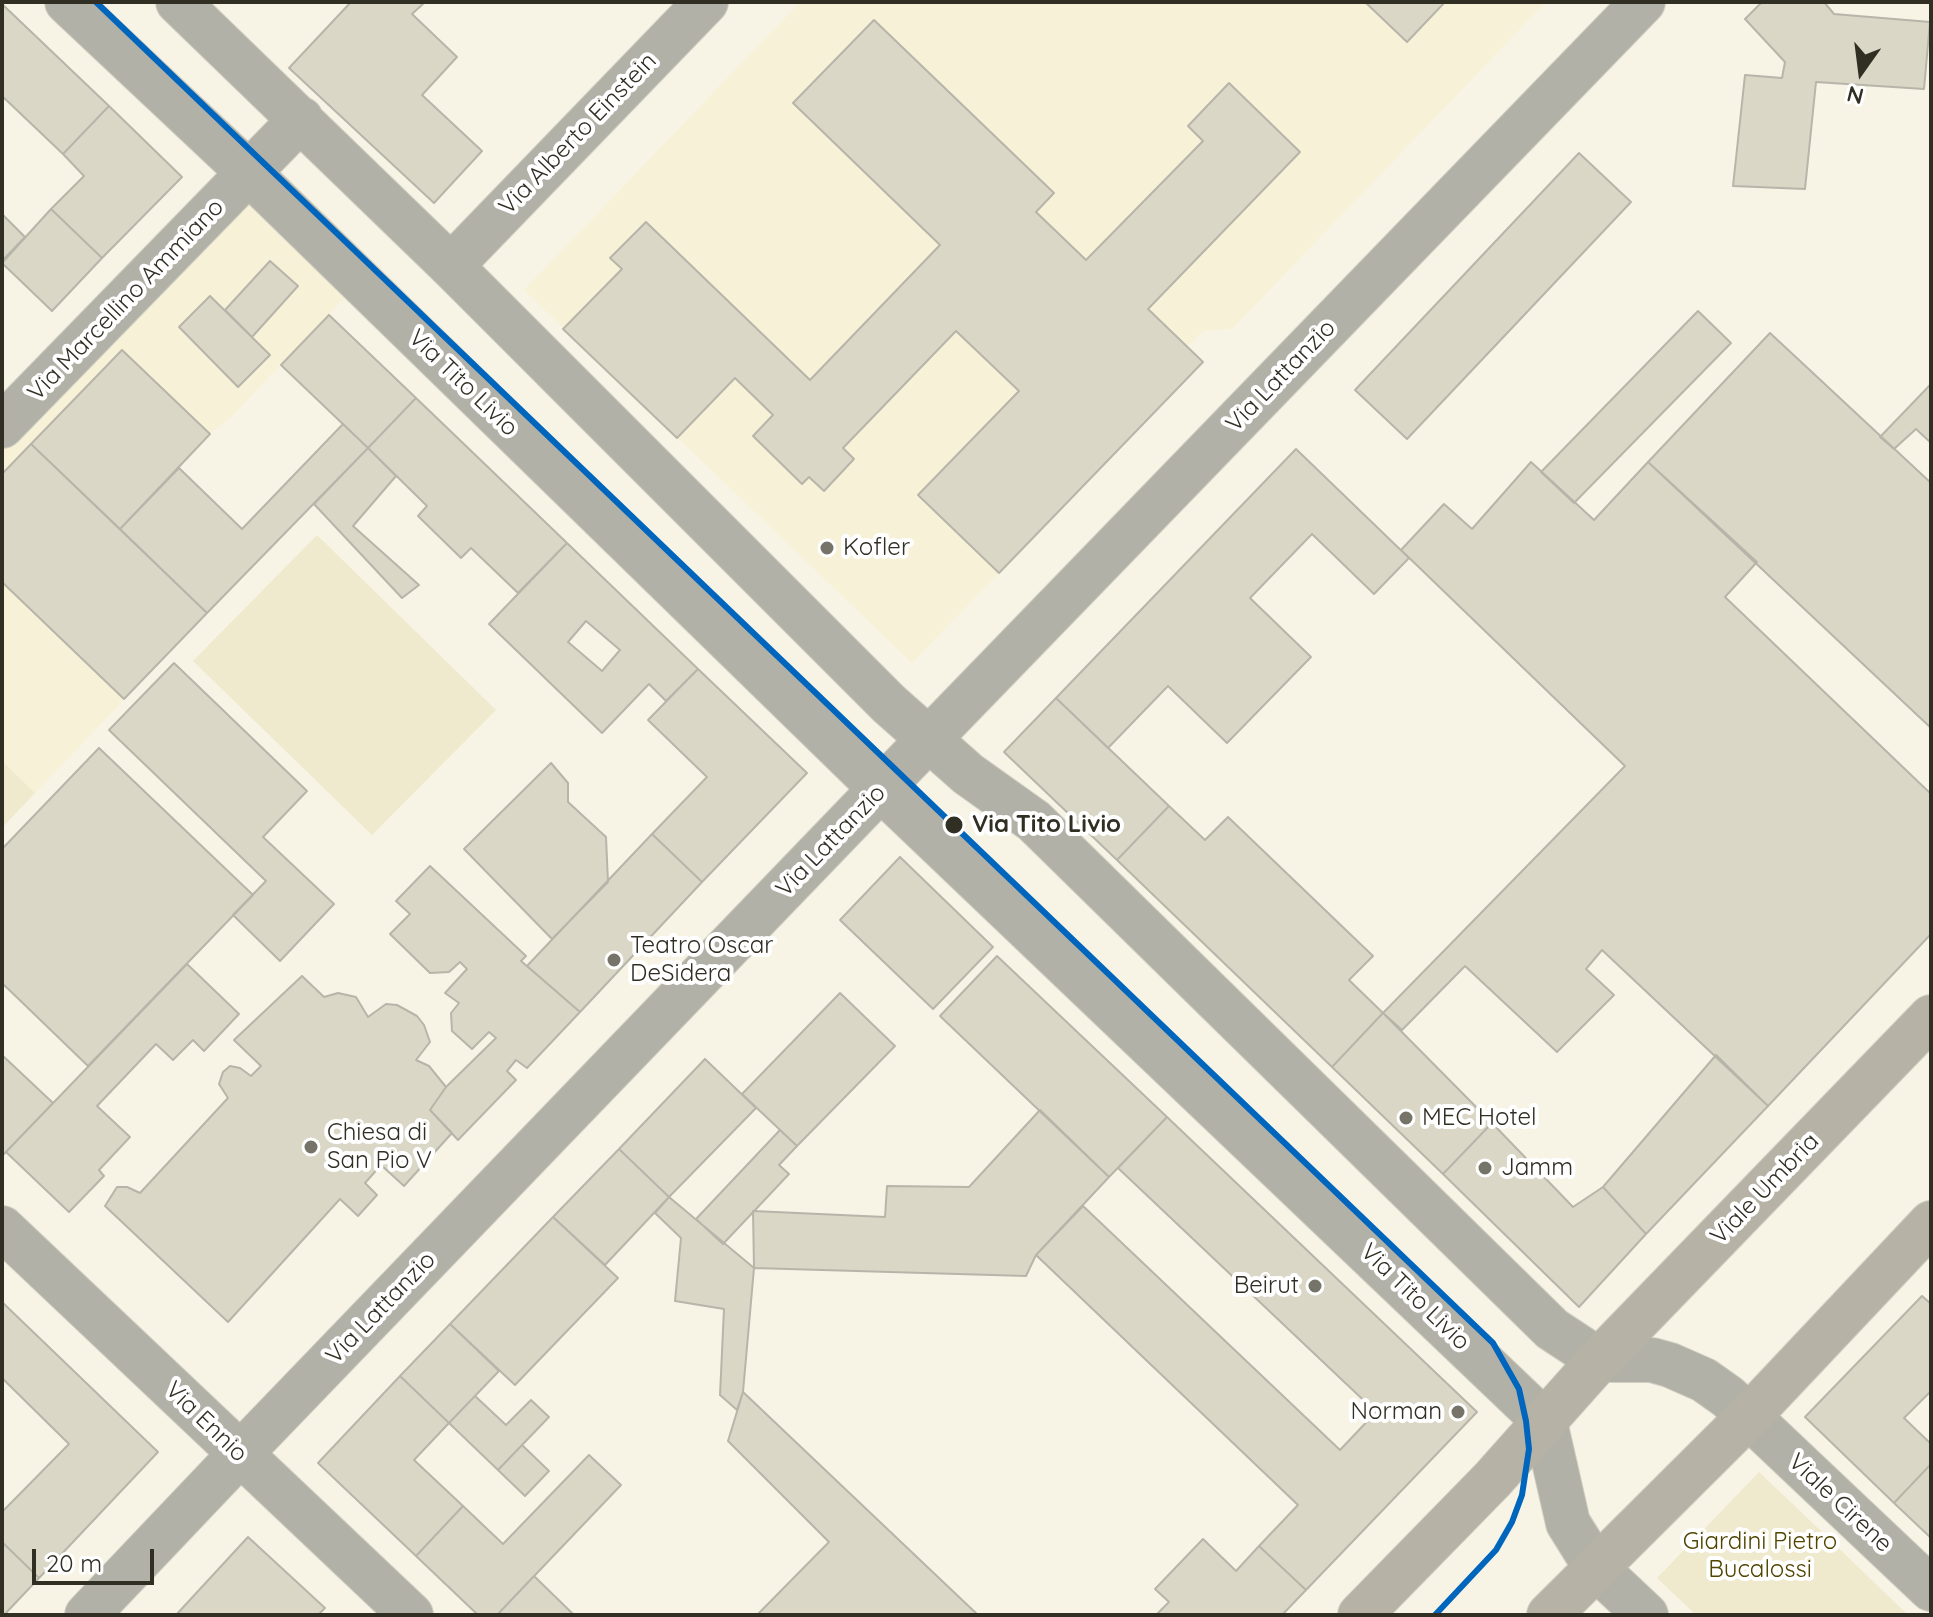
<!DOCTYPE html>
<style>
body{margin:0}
#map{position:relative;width:1933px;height:1617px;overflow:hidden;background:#f7f4e5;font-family:Quicksand,sans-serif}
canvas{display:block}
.frame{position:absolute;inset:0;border:4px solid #312f24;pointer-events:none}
.north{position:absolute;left:1821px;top:32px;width:80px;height:80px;-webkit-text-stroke:6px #fff;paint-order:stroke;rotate:194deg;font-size:22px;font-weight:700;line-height:32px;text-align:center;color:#312f24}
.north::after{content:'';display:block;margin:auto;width:28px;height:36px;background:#312f24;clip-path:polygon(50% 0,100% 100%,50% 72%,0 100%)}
.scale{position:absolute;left:32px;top:1549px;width:122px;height:36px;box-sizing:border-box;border:4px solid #312f24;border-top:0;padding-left:10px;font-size:24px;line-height:28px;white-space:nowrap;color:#312f24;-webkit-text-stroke:6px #fff;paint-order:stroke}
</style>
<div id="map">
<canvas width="1933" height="1617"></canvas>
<div class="frame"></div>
<div class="north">N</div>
<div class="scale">20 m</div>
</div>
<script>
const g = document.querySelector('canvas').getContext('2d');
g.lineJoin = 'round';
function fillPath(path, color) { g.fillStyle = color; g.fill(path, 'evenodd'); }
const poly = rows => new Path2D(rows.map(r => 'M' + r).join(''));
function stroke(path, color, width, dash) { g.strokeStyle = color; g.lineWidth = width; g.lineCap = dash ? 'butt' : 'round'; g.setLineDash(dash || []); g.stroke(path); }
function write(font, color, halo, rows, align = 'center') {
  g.font = font + ' Quicksand,sans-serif'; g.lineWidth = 8; g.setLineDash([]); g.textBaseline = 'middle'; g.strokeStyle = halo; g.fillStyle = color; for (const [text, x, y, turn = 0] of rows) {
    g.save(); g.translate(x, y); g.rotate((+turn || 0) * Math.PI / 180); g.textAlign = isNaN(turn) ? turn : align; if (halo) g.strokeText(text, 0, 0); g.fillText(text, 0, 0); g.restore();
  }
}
const built = poly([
 [800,2,1546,2,1232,329,1203,331,1188,346,1203,362,912,663,524,290],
 [250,177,358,284,230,418,210,434,120,528,207,613,35,793,2,761,2,431]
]);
const green = poly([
 [317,535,496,710,372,835,193,661],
 [2,761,35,793,2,828],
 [1759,1472,1797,1508,1908,1615,1696,1615,1657,1578]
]);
const building = poly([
 [351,2,421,2,423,4,412,14,457,57,422,95,482,151,434,203,289,68,351,2],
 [1365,2,1445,2,1407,42,1365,2],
 [1762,2,1824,2,1834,14,1930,22,1924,89,1816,82,1805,189,1733,186,1745,75,1782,78,1785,62,1745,19,1762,2],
 [2,4,109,106,63,154,2,96,2,4],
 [874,20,1054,193,1036,212,1086,260,1203,141,1188,126,1229,83,1300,152,1148,309,1203,362,999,573,918,495,1019,391,956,331,843,448,854,459,824,491,809,477,802,484,753,436,773,415,735,378,677,438,563,329,622,269,610,258,646,222,810,380,940,245,793,103,874,20],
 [109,106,182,177,102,258,51,209,84,176,63,154,109,106],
 [1579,153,1631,202,1407,439,1355,390,1579,153],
 [51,209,102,258,52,311,2,263,51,209],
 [2,214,25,237,2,261,2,214],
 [270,261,298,286,252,337,225,310,270,261],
 [210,296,270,355,238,387,179,327,210,296],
 [1698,311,1731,343,1574,503,1541,472,1698,311],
 [329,315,416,398,368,448,281,365,329,315],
 [1770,333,1931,483,1931,728,1648,462,1770,333],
 [122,350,210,434,120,529,31,444,122,350],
 [1931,384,1931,443,1916,429,1894,449,1880,437,1931,384],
 [416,398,567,543,518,593,471,548,461,558,418,516,427,506,368,448,416,398],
 [343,424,368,448,207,613,120,529,179,468,242,529,343,424],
 [31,444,207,613,124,699,2,582,2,474,31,444],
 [368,448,396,476,353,526,419,585,402,598,314,504,368,448],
 [1296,449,1409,558,1374,594,1312,534,1250,598,1311,657,1227,743,1168,686,1108,748,1056,698,1296,449],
 [1531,462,1594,520,1648,462,1757,562,1725,597,1931,794,1931,934,1768,1106,1602,950,1586,969,1614,995,1557,1052,1465,966,1402,1030,1383,1013,1625,766,1401,550,1444,504,1472,529,1531,462],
 [567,543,698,669,666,701,649,684,602,733,489,624,567,543],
 [586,621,620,650,602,671,568,642,586,621],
 [174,663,307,791,263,837,334,904,280,961,233,915,266,881,109,730,174,663],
 [698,669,807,773,702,882,652,834,707,777,648,720,698,669],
 [1056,698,1169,806,1117,860,1004,752,1056,698],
 [99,748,253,895,88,1066,2,983,2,849,99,748],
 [551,763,568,783,568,802,606,837,608,882,552,939,464,849,551,763],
 [1169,806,1205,840,1228,817,1373,956,1349,980,1383,1013,1332,1067,1117,860,1169,806],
 [652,834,702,882,580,1012,527,966,652,834],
 [900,857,993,947,933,1009,840,920,900,857],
 [430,866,526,956,521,961,580,1012,527,1068,516,1060,507,1071,516,1080,458,1140,430,1110,446,1087,496,1038,489,1032,472,1049,452,1031,451,1013,459,1003,445,993,467,969,460,962,449,972,430,973,390,934,410,914,396,901,430,866],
 [997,956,1167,1117,1109,1177,940,1016,997,956],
 [187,964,239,1014,204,1051,193,1040,173,1060,156,1044,97,1106,130,1137,99,1170,104,1176,69,1212,6,1152,187,964],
 [302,976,324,997,338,993,356,997,368,1017,386,1004,397,1005,417,1016,424,1025,430,1042,416,1060,429,1066,446,1087,430,1110,452,1133,404,1186,381,1165,365,1183,377,1195,358,1216,340,1199,228,1322,105,1206,117,1187,127,1187,140,1193,228,1098,219,1084,223,1072,230,1066,240,1068,251,1076,261,1066,234,1040,302,976],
 [840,993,895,1046,797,1146,742,1094,840,993],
 [1383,1013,1492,1123,1443,1174,1332,1067,1383,1013],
 [2,1055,53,1103,2,1156,2,1055],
 [1716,1055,1768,1106,1646,1234,1603,1187,1716,1055],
 [705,1059,756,1108,669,1197,619,1149,705,1059],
 [1040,1110,1109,1177,1036,1255,1026,1276,754,1268,753,1211,885,1217,887,1186,969,1187,1040,1110],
 [1167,1117,1477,1412,1306,1590,1259,1546,1298,1505,1036,1255,1083,1206,1340,1450,1376,1412,1118,1168,1167,1117],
 [1492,1123,1573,1207,1603,1187,1646,1234,1579,1307,1443,1174,1492,1123],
 [780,1130,797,1146,779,1165,789,1174,723,1244,696,1219,780,1130],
 [619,1149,669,1197,605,1265,553,1217,619,1149],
 [669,1197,754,1268,743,1392,737,1410,720,1395,724,1309,675,1301,681,1238,655,1213,669,1197],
 [553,1217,618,1278,515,1385,450,1324,553,1217],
 [1922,1296,1931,1304,1931,1391,1904,1418,1931,1444,1931,1464,1894,1503,1805,1417,1922,1296],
 [2,1302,158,1452,39,1578,2,1542,2,1512,69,1444,2,1378,2,1302],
 [450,1324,499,1371,449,1423,400,1376,450,1324],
 [400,1376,449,1423,414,1460,463,1506,416,1556,318,1463,400,1376],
 [743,1392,978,1615,757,1615,829,1542,728,1441,743,1392],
 [475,1396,506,1425,531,1400,549,1417,498,1470,449,1423,475,1396],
 [522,1445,549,1471,525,1496,498,1470,522,1445],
 [589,1455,621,1485,497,1615,478,1615,416,1556,463,1506,503,1544,589,1455],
 [1931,1464,1931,1538,1894,1503,1931,1464],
 [248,1537,325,1608,318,1615,176,1615,248,1537],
 [1203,1539,1236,1571,1259,1546,1306,1590,1282,1615,1156,1615,1169,1602,1155,1589,1203,1539],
 [2,1542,39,1578,4,1615,2,1615,2,1542],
 [534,1576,574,1615,497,1615,534,1576]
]);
const street = poly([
 [67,2,249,173,881,789,1545,1422,1568,1523,1596,1568,1646,1615],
 [178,2,451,266,889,704,968,774,1034,821,1552,1329,1599,1360,1652,1360,1670,1365,1704,1380,1728,1397,1931,1589],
 [451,266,706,2],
 [2,426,301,119],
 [2,1228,411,1615],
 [87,1615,240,1454,864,806,1643,2]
]);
const primary = poly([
 [1360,1615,1492,1480,1599,1360,1931,1017],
 [1549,1615,1750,1415,1931,1223]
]);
const tram1 = poly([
 [96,2,1493,1343,1519,1389,1526,1421,1529,1449,1522,1495,1512,1522,1496,1550,1435,1615]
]);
const markers = [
 [827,548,8,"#767468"],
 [954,825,10,"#312f24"],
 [614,960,8,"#767468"],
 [1406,1118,8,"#767468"],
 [311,1147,8,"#767468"],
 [1485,1168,8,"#767468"],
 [1315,1286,8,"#767468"],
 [1458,1412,8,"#767468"]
];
const streetNames = [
 ["Via Alberto Einstein",578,134,-46],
 ["Via Marcellino Ammiano",126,300,-46],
 ["Via Lattanzio",1281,376,-46],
 ["Via Tito Livio",463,383,44],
 ["Via Lattanzio",831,841,-46],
 ["Viale Umbria",1765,1189,-46],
 ["Via Tito Livio",1415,1297,44],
 ["Via Lattanzio",381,1308,-46],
 ["Via Ennio",206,1422,44],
 ["Viale Cirene",1840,1503,43]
];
const poiNames = [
 ["Kofler",843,548],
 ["Teatro Oscar",630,946],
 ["DeSidera",630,974],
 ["MEC Hotel",1422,1118],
 ["Chiesa di",327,1133],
 ["San Pio V",327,1161],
 ["Jamm",1501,1168],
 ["Beirut",1299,1286,"right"],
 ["Norman",1442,1412,"right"]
];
const stopNames = [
 ["Via Tito Livio",972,825]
];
const parkNames = [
 ["Giardini Pietro",1760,1542],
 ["Bucalossi",1760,1570]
];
fillPath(built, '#f6f1d7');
fillPath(green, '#efe9ce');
fillPath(building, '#dad7c6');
stroke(building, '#b7b5a9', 2);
stroke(street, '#d2d0c4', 46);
stroke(primary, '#d2d0c4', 46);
stroke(street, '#b2b1a7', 44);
stroke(primary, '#b6b3a6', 44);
stroke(tram1, '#0065bd', 6);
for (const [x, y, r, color] of markers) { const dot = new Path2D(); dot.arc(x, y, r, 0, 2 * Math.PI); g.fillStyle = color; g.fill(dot); stroke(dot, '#fff', 3); }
write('24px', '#312f24', '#fff', streetNames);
write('24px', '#312f24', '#fff', poiNames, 'left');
write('bold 24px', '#312f24', '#fff', stopNames, 'left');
write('24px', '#514500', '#fff', parkNames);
</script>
